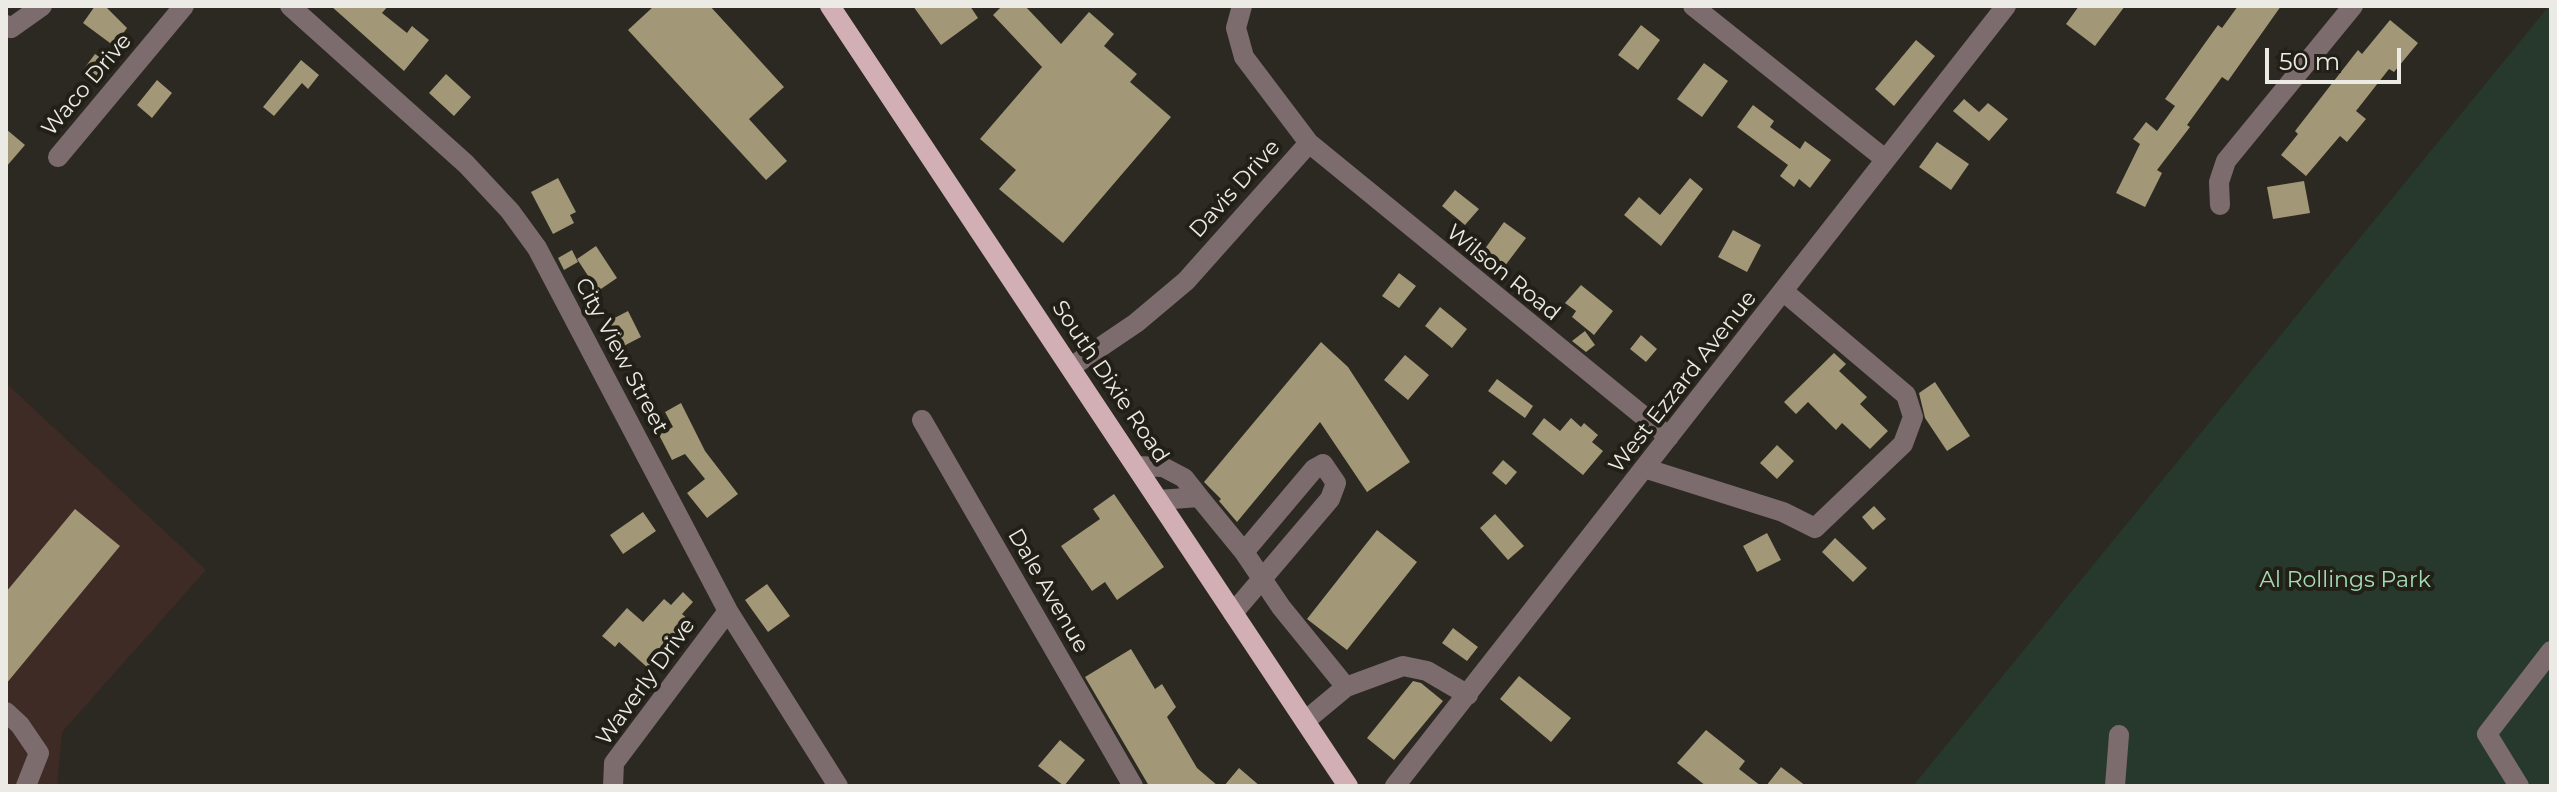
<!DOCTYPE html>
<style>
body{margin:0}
#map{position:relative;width:2557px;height:792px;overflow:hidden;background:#2b2921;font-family:Montserrat,sans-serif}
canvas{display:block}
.frame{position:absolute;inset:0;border:8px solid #eceae5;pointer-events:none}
.scale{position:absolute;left:2265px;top:48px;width:136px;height:36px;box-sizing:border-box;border:4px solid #eceae5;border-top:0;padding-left:10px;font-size:24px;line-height:28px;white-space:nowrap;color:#eceae5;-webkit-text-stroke:6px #221f17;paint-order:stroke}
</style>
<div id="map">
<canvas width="2557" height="792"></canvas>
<div class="frame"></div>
<div class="scale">50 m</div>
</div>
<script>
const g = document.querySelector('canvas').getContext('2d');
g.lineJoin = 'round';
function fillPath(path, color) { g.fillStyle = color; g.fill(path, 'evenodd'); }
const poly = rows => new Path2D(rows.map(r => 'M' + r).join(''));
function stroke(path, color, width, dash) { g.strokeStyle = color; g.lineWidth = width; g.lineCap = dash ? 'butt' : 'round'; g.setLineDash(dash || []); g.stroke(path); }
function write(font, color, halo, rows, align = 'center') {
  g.font = font + ' Montserrat,sans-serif'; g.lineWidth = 8; g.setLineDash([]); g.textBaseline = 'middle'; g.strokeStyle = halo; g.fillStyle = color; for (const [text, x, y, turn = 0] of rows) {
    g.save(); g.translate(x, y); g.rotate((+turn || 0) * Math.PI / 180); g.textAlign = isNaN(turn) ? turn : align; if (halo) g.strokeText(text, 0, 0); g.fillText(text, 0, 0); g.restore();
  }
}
const industrial = poly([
 [6,383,206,570,62,732,57,786,6,786]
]);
const green = poly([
 [2549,6,2551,786,1913,786]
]);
const building = poly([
 [95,6,105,6,127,28,114,46,83,23],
 [331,6,388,6,382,13,407,33,412,26,429,40,404,71],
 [654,6,710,6,784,87,749,119,787,161,766,180,628,30],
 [913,6,970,6,978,18,941,45],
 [1002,6,1025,6,1061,44,1089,12,1114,34,1104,46,1137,74,1130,82,1171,117,1063,243,999,189,1016,170,980,139,1042,67,993,15],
 [2079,6,2125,6,2095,46,2066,24],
 [2238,6,2281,6,2228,81,2222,77,2187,125,2190,127,2157,170,2162,173,2145,207,2116,193,2140,144,2133,139,2146,122,2157,131,2175,106,2165,99,2218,25,2222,28],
 [2390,20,2418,43,2394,72,2389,69,2356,111,2366,119,2347,142,2340,136,2306,176,2281,155,2298,134,2295,131,2358,50,2362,54],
 [1641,25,1660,40,1638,70,1618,55],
 [1916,40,1935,56,1894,106,1875,89],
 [95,54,108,63,96,79,83,70],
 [301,60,319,75,308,89,302,83,274,116,263,107],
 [1704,63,1728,81,1702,117,1677,99],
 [446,74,471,97,454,116,429,93],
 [157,80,172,93,152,118,137,105],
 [1964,99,1979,112,1988,103,2008,119,1989,141,1953,111],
 [1753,105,1774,121,1770,127,1800,149,1805,141,1831,160,1810,188,1799,179,1794,187,1780,176,1788,165,1737,127],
 [6,129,25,145,6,167],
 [1937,142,1969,164,1951,190,1919,167],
 [558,178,576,212,570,215,574,223,553,234,531,192],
 [1690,178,1703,189,1661,246,1624,215,1639,197,1660,215],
 [2304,181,2310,213,2273,219,2267,187],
 [1455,190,1479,209,1465,225,1442,206],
 [1504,222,1526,238,1498,275,1477,260],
 [1733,230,1761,245,1747,272,1718,257],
 [596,246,617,278,598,291,577,259],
 [572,250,578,262,564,270,558,258],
 [1399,273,1416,286,1399,308,1382,296],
 [1581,285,1613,311,1594,335,1572,317,1576,311,1565,303],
 [1440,307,1467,329,1452,348,1425,326],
 [628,311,641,337,616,350,603,324],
 [1585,331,1595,345,1586,352,1572,341],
 [1641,335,1657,349,1646,362,1630,349],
 [1321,342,1348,367,1410,462,1367,492,1320,422,1237,522,1219,501,1221,499,1204,482],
 [1834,353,1846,364,1839,371,1867,397,1860,404,1888,431,1870,449,1842,423,1836,430,1808,402,1796,414,1784,402],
 [1405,355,1429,375,1408,400,1384,380],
 [1497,379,1533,406,1525,418,1488,391],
 [1935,382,1970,436,1947,451,1925,418,1919,393],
 [681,403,705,451,738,494,707,518,687,493,705,479,685,454,672,460,659,435,673,427,665,412],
 [1544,418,1560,431,1571,418,1581,427,1584,423,1598,435,1592,442,1603,451,1583,475,1532,434],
 [1777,445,1794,461,1777,479,1760,463],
 [1503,460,1517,472,1506,485,1492,473],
 [1114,494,1164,567,1117,600,1105,582,1092,591,1061,546,1100,519,1093,509],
 [1874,506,1886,519,1873,530,1862,517],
 [75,509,120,546,6,684,6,592],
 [643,512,656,531,623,554,610,535],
 [1495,514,1524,546,1508,560,1480,528],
 [1377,530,1417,562,1347,650,1307,619],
 [1767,533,1781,560,1757,572,1743,546],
 [1835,538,1867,568,1853,582,1822,552],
 [767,584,790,616,768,632,745,600],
 [683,592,693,602,682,614,690,621,648,668,619,642,615,647,602,636,627,608,643,622,664,599,671,605],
 [1453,628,1478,647,1467,661,1442,643],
 [1131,649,1155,689,1162,684,1176,707,1167,717,1197,768,1218,786,1149,786,1085,677],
 [1519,676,1571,718,1551,742,1500,699],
 [1413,681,1421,683,1443,701,1394,760,1367,738],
 [1706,730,1745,761,1739,769,1761,786,1706,786,1677,763],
 [1060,740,1085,760,1064,786,1038,766],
 [1781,767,1806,786,1766,786],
 [1239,768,1260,786,1224,786]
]);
const minor = poly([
 [290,6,466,164,510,211,537,248,728,611,838,786],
 [1242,6,1236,28,1244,57,1309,143,1669,437],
 [1693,6,1885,159],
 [6,25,11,28,42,6],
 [58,157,184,6],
 [2220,205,2219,182,2226,161,2353,6],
 [1071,367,1136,323,1186,281,1309,143],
 [922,420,1133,786],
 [1136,466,1163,467,1184,478,1199,497,1159,500],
 [1647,469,1783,512,1815,528,1903,444,1913,417,1906,395,1783,291],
 [1199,497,1244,552,1281,607,1346,687,1403,666,1427,671,1468,695],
 [1233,613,1330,499,1336,483,1323,464,1314,469,1244,552],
 [6,712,20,725,39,753,26,786],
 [1305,721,1346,687],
 [613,786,614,763,728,611],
 [1395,786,2006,6],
 [2115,786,2119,735],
 [2519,786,2487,734,2551,651]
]);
const major = poly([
 [830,6,1348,786]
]);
const streetNames = [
 ["Waco Drive",87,85,-50],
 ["Davis Drive",1235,189,-48],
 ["Wilson Road",1503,273,39],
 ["City View Street",621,356,62],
 ["South Dixie Road",1110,382,56],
 ["West Ezzard Avenue",1683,382,-52],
 ["Dale Avenue",1048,591,60],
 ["Waverly Drive",646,682,-54]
];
const parkNames = [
 ["Al Rollings Park",2345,581]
];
fillPath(industrial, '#3e2b25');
fillPath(green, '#27392d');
fillPath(building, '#a29776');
stroke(minor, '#7d6c6e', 20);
stroke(major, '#d2afb4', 20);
write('22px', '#eceae5', '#221f17', streetNames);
write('22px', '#a4dcb7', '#221f17', parkNames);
</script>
